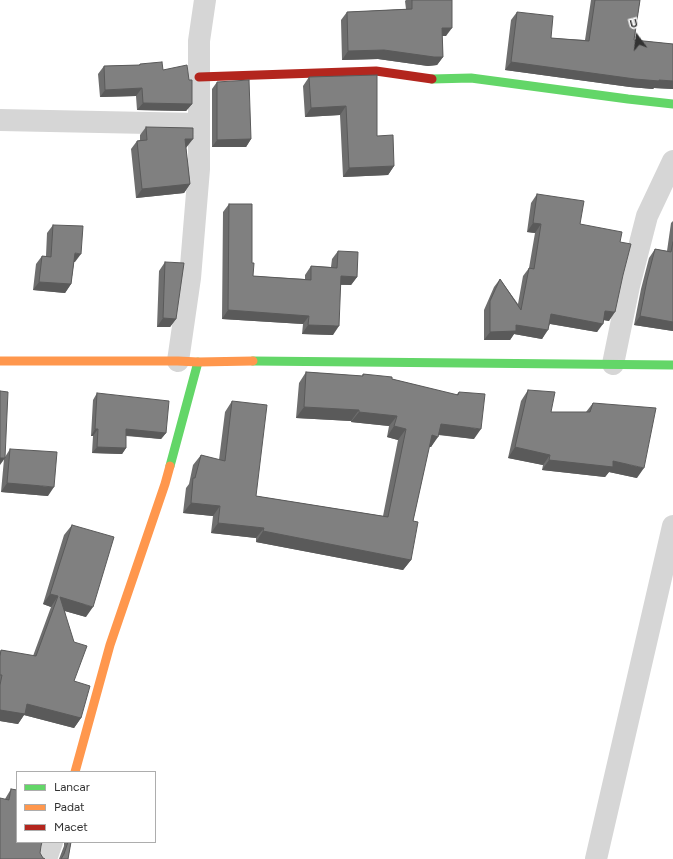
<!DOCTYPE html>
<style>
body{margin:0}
#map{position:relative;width:673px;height:859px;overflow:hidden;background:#fff;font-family:Figtree,sans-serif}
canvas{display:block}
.legend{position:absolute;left:16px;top:771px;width:140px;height:72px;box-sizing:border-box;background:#fff;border:1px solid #adadad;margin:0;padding:5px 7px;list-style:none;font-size:12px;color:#323232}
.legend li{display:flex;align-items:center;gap:8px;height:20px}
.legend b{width:20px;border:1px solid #adadad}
.north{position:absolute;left:617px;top:16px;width:40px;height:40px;-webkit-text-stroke:3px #fff;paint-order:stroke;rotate:345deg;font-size:11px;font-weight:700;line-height:16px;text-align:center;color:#323232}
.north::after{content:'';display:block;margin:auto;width:14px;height:18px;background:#323232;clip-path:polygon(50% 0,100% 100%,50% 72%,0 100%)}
</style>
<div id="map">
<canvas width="673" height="859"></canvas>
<ul class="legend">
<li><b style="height:5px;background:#63d668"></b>Lancar</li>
<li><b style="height:5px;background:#ff974d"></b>Padat</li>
<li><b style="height:5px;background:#b3261e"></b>Macet</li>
</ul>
<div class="north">U</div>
</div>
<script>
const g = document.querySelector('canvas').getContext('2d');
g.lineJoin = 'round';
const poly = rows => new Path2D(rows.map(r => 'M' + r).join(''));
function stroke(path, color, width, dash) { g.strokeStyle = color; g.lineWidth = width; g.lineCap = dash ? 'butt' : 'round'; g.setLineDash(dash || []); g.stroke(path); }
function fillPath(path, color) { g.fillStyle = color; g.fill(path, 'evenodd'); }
const street = poly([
 [0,120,199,124],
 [178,361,190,278,199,169,199,41,205,0],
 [613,364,629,286,647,216,673,161],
 [46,859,52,842],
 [596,859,673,526]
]);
const fast = poly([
 [432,79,471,78,628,99,673,104],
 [253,361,673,365],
 [170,466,198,362]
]);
const slow = poly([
 [0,361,178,361,198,362,253,361],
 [75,772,110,645,165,484,170,466]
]);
const jam = poly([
 [199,77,376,71,432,79]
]);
const wall = poly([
 [406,0,452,0,446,36,442,36,443,57,437,65,428,66,378,59,342,60,341,20,347,12,406,9,405,1],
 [591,0,640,0,634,40,673,44,673,89,654,88,653,89,630,87,505,70,511,20,517,12,551,38,585,40],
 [140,64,163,70,192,104,186,111,137,110,136,96,100,97,98,74,104,66,139,65],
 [377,75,377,136,394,166,388,175,343,177,341,135,340,115,305,117,303,86,309,77],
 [217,82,251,139,246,147,212,147,212,89],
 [146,127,186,148,190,184,184,193,136,198,131,149,137,141,140,140,140,135],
 [537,194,580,224,620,242,609,321,603,320,597,332,550,324,542,339,514,334,510,340,484,340,484,310,494,287,500,279,518,304,523,276,529,268,535,233,527,232,531,203],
 [229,204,252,263,253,276,305,279,305,275,311,266,331,267,332,259,338,251,357,277,351,285,341,285,333,335,302,334,303,324,222,319,223,212],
 [673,221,673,331,634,325,641,289,649,258,655,249,667,251,671,223],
 [53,225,75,262,74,262,71,284,65,293,33,290,36,264,42,256,46,256,47,233],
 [165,262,176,319,170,327,157,327,159,271],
 [306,372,362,376,363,374,392,379,456,395,459,392,474,439,438,435,431,447,429,447,413,521,411,560,403,570,256,542,256,538,211,533,213,516,183,513,186,488,189,484,193,465,201,455,219,460,225,412,232,401,256,496,383,516,398,440,387,437,389,426,351,422,351,421,296,418,299,383],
 [528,390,551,412,586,412,593,403,637,478,609,472,605,477,542,470,543,465,508,458,521,401],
 [97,393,166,433,161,439,126,436,126,448,122,454,92,453,93,436,91,436,93,400],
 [10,449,48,496,1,492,4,459,0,465],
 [72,525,86,617,65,611,74,681,81,718,74,728,24,715,18,724,0,721,0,652,1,650,33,656,51,607,43,604,64,535],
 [11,789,0,859,5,799],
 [64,842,71,842,68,859,59,859,64,846]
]);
const shadedWall = poly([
 [442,28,452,28,446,36,436,36],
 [384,50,443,57,437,65,428,66,378,59,342,60,348,51],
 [511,62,659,80,673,81,673,89,654,88,653,89,630,87,505,70],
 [142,88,136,96,100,97,105,90],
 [143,103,192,104,186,111,137,110],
 [346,106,340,115,305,117,311,108],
 [185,139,193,139,186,148,179,148],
 [251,139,246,147,212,147,217,140],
 [394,166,388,175,343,177,349,168],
 [190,184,184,193,136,198,142,189],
 [533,223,541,224,535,233,527,232],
 [75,253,81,254,75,262,69,262],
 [341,276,357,277,351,285,335,284],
 [39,282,71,284,65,293,33,290],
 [228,310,309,316,303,324,222,319],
 [605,311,615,312,609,321,599,319],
 [551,314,603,324,597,332,545,323],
 [640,316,673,322,673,331,634,325],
 [163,318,176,319,170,327,157,327],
 [308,325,339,326,333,335,302,334],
 [516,325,548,330,542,339,514,334,510,340,484,340,490,332],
 [304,407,359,410,351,421,296,418],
 [359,412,397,416,389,426,351,422],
 [441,424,481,429,474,439,434,434],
 [394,426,406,429,398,440,387,437],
 [95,429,98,429,93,436,91,436],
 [126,429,166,433,161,439,122,435],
 [432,435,438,437,431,447,424,446],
 [97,447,126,448,122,454,92,453],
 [515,447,550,455,543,465,508,458],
 [0,458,5,458,0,465],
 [549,460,613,461,644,468,637,478,609,472,605,477,542,470],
 [7,483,54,487,48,496,1,492],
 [191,503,220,506,213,516,183,513],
 [218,523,264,528,256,538,211,533],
 [263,531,411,560,403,570,256,542],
 [50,594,58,596,51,607,43,604],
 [60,597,93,607,86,617,54,608],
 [27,704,81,718,74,728,24,715,18,724,0,721,0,710]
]);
const building = poly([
 [412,0,452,0,452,28,442,28,443,57,434,57,384,50,348,51,347,12,412,9,412,0],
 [595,0,640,0,634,40,673,44,673,81,659,80,659,81,635,79,511,62,517,12,553,16,551,38,589,41,595,0],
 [162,62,163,70,187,65,189,80,192,80,192,104,143,103,142,88,105,90,104,66,140,65,140,64,162,62],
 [377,75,377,136,393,135,394,166,349,168,347,127,346,106,311,108,309,77,377,75],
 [249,80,251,139,217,140,217,82,249,80],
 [146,127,193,128,193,139,185,139,190,184,142,189,137,141,147,140,146,127],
 [537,194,584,201,580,224,622,232,620,242,631,244,623,275,615,312,605,311,603,324,551,314,548,330,516,325,516,331,490,332,490,301,500,279,521,310,529,268,534,269,541,224,533,223,537,194],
 [229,204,252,204,252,263,254,263,253,276,311,280,311,266,337,268,338,251,358,252,357,277,341,276,339,326,308,325,309,316,228,310,229,204],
 [53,225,83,226,81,254,75,253,71,284,39,282,42,256,51,257,53,225],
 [673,242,673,322,640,316,647,280,655,249,671,252,673,242],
 [165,262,184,263,176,319,163,318,165,262],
 [306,372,363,376,363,374,392,377,392,379,458,395,459,392,485,394,481,429,441,424,438,437,432,435,413,521,418,522,411,560,263,531,264,528,218,523,220,506,191,503,193,478,195,478,201,455,225,461,232,401,267,405,256,496,388,517,406,429,394,426,397,416,359,412,359,410,304,407,306,372],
 [528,390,555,392,551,412,590,412,593,403,656,408,644,468,613,461,613,467,549,460,550,455,515,447,528,390],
 [0,391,8,392,5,458,0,458,0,391],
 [97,393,169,401,166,433,126,429,126,448,97,447,98,429,95,429,97,393],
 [10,449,57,452,54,487,7,483,10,449],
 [72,525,114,537,93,607,60,597,74,642,87,646,74,681,90,686,81,718,27,704,25,714,0,710,0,685,2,675,0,675,0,656,1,650,36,656,58,596,50,594,72,525],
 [11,789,17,790,17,842,42,842,41,846,40,853,43,858,45,859,0,859,0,798,9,800,11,789],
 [68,842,71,842,68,859,61,859,64,854,68,842]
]);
stroke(street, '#d6d6d6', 22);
stroke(fast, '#63d668', 9);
stroke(slow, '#ff974d', 9);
stroke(jam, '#b3261e', 9);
fillPath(wall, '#6e6e6e');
fillPath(shadedWall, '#5a5a5a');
fillPath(building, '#808080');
stroke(building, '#5a5a5a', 1);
</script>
